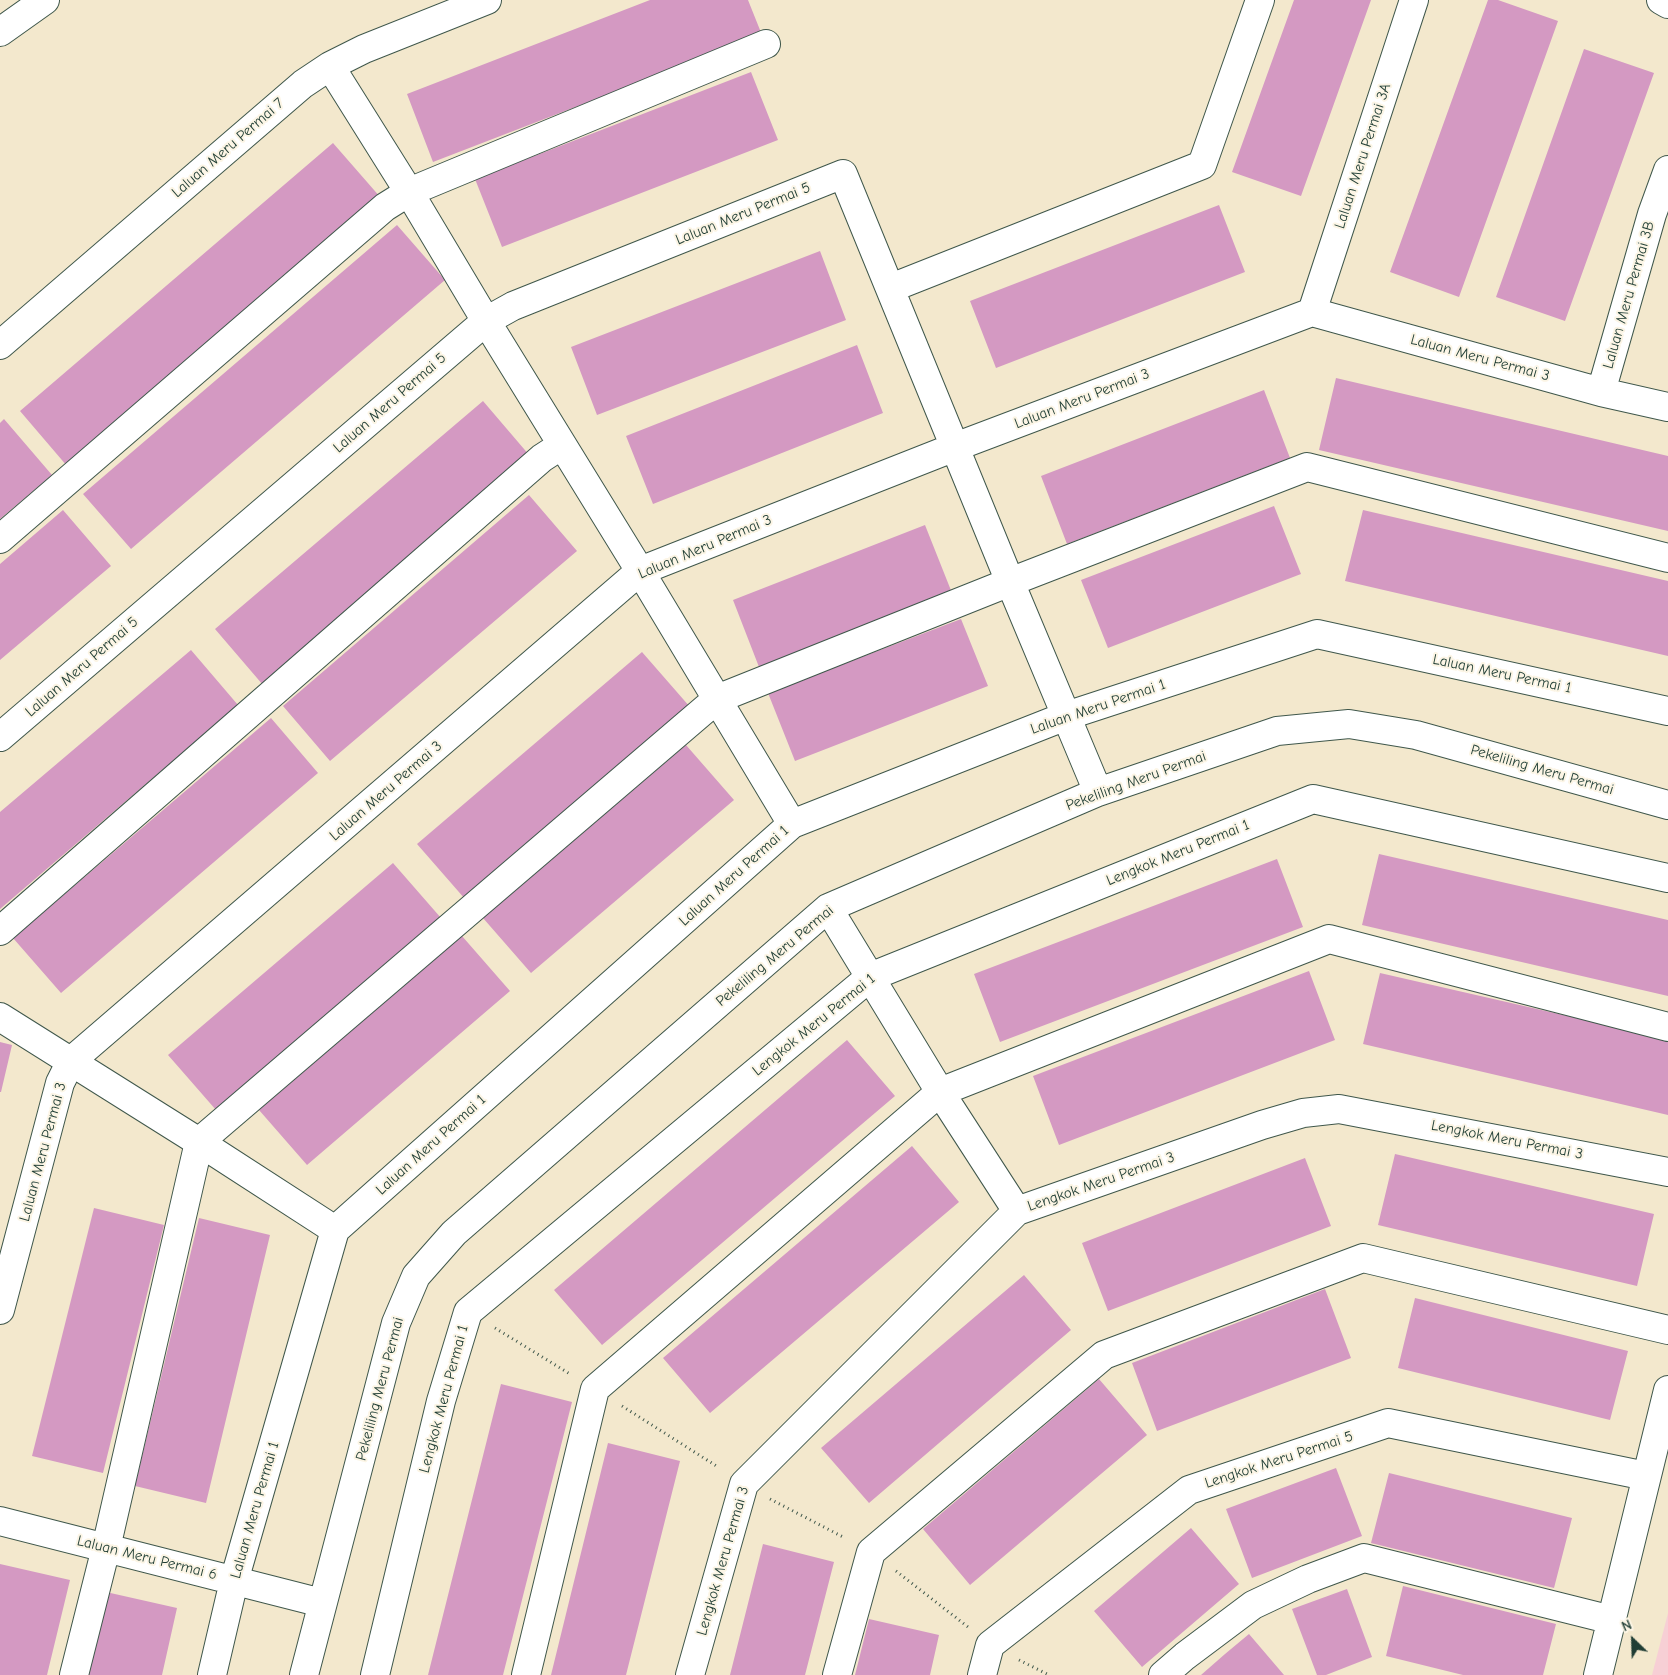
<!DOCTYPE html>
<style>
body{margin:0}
#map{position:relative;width:1668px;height:1675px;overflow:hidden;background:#f3e8cd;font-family:"Comic Neue",sans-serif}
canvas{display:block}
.north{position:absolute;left:1608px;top:1615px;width:50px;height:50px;-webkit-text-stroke:4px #fcf5e5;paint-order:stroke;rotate:336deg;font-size:14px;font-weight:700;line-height:20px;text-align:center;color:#1f3d34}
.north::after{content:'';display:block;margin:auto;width:18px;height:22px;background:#1f3d34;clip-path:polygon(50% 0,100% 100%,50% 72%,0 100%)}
</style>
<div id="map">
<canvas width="1668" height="1675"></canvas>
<div class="north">N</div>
</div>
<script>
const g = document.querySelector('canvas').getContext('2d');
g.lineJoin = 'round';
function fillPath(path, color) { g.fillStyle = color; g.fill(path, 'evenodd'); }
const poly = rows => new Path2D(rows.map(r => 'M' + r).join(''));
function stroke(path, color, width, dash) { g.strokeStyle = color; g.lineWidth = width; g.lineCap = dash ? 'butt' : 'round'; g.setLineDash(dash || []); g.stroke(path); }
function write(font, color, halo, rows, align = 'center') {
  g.font = font + ' "Comic Neue",sans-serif'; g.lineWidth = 4; g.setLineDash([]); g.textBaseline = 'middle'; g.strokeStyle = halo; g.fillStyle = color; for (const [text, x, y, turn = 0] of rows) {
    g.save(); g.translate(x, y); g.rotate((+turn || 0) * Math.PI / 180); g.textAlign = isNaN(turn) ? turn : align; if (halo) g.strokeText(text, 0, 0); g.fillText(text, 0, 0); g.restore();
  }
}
const built = poly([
 [1668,1613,1668,1675,1652,1675]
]);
const building = poly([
 [650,0,748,0,762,35,433,162,407,94],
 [1294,0,1371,0,1301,196,1232,172],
 [1488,0,1498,0,1558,21,1459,297,1390,272],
 [1584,49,1654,73,1565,321,1496,297],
 [751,72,778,140,502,247,475,179],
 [333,143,381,198,67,466,20,411],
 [1219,205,1245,272,996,368,970,301],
 [397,225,445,280,131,549,83,494],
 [820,251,846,320,597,415,571,347],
 [857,345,883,413,653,504,626,436],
 [1336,378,1668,456,1668,531,1319,450],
 [1264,390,1290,458,1067,544,1041,476],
 [483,401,530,456,263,685,215,629],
 [4,419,52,475,0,519,0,423],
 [529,495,577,551,330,761,283,706],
 [1274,506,1301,574,1108,648,1081,580],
 [63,510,111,566,0,660,0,564],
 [1363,510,1668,581,1668,656,1345,581],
 [925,525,952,593,759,667,733,600],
 [961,619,988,686,795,761,768,693],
 [191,650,238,705,0,909,0,812],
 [642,652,690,707,465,899,417,844],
 [271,718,318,773,61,993,13,938],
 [686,745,734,800,531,973,483,918],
 [1379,854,1668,920,1668,996,1362,925],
 [1277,859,1303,927,1000,1042,974,974],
 [393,863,441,918,216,1110,168,1055],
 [462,936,510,991,307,1165,259,1110],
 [1309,971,1335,1040,1059,1145,1033,1076],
 [1380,973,1668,1039,1668,1115,1363,1044],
 [847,1040,895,1096,602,1345,554,1290],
 [0,1042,12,1045,1,1092,0,1092],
 [912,1146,959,1202,710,1413,663,1358],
 [1395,1154,1654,1214,1637,1286,1378,1225],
 [1305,1158,1331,1226,1108,1311,1082,1243],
 [94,1208,164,1225,103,1473,32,1456],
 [199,1218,270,1235,206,1503,135,1486],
 [1024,1275,1071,1330,869,1503,821,1448],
 [1325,1289,1351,1358,1157,1431,1132,1363],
 [1415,1298,1628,1351,1610,1420,1398,1368],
 [1099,1379,1147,1435,970,1585,923,1529],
 [501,1384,572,1402,503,1675,428,1675],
 [608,1443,680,1461,626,1675,551,1675],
 [1336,1468,1362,1536,1252,1578,1226,1509],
 [1389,1473,1572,1518,1554,1588,1371,1543],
 [1191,1528,1239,1584,1142,1667,1094,1611],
 [763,1544,834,1562,805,1675,730,1675],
 [0,1564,70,1580,47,1675,0,1675],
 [1403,1586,1556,1624,1543,1675,1463,1675,1386,1656],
 [1347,1589,1372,1657,1326,1675,1317,1675,1292,1609],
 [106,1592,177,1608,162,1675,86,1675],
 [869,1619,939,1635,930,1675,855,1675],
 [1249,1634,1284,1675,1201,1675,1225,1654]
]);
const path = poly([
 [495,1328,570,1374],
 [622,1406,718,1467],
 [770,1499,845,1538],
 [896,1571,968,1627],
 [1019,1660,1049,1675]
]);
const minor = poly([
 [1661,0,1668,4],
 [330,66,409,192,486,321,640,571,792,824],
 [891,288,1202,165,1260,0],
 [1312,312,1414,0],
 [0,345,303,84,330,66,364,49,487,0],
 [1601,392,1652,214,1668,170],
 [0,539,385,207,409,192,766,44],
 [0,737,486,321,513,306,843,174,1010,582,1098,792],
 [828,908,940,1092,1017,1211],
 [0,931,542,458,562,445],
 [0,1017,199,1142,335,1230],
 [0,1310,60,1083,71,1061,640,571,955,447,1312,312,1601,392,1668,407],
 [0,1521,322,1603],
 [74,1675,106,1548,199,1142,717,699,1010,582,1307,467,1668,558],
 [212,1675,234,1581,335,1230,792,824,1066,716,1317,634,1668,711],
 [304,1675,396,1323,416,1276,454,1233,828,908,1098,792,1277,731,1349,724,1416,735,1668,805],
 [375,1675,441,1401,468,1312,870,977,1313,799,1668,878],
 [526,1675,595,1389,940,1092,1329,939,1668,1027],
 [690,1675,744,1484,1017,1211,1262,1125,1303,1113,1339,1109,1668,1172],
 [837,1675,871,1552,1104,1355,1363,1258,1668,1330],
 [982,1675,990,1645,1189,1490,1388,1423,1646,1476],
 [1163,1675,1185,1656,1253,1605,1308,1579,1364,1558,1612,1620],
 [1598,1675,1668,1390]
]);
const major = poly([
 [0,32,45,0]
]);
const streetNames = [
 ["Laluan Meru Permai 7",228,148,-41],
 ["Laluan Meru Permai 3A",1363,156,-72],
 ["Laluan Meru Permai 5",743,214,-22],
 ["Laluan Meru Permai 3B",1629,295,-74],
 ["Laluan Meru Permai 3",1480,358,15],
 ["Laluan Meru Permai 3",1082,399,-21],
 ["Laluan Meru Permai 5",390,403,-41],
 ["Laluan Meru Permai 3",705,547,-23],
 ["Laluan Meru Permai 5",82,667,-41],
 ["Laluan Meru Permai 1",1502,674,12],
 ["Laluan Meru Permai 1",1098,707,-19],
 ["Pekeliling Meru Permai",1542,770,16],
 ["Pekeliling Meru Permai",1136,781,-20],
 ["Laluan Meru Permai 3",386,791,-41],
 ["Lengkok Meru Permai 1",1178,853,-22],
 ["Laluan Meru Permai 1",734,876,-42],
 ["Pekeliling Meru Permai",775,956,-40],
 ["Lengkok Meru Permai 1",814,1025,-39],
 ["Lengkok Meru Permai 3",1507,1140,11],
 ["Laluan Meru Permai 1",431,1145,-42],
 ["Laluan Meru Permai 3",43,1152,-75],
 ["Lengkok Meru Permai 3",1101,1182,-19],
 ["Pekeliling Meru Permai",380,1389,-75],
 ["Lengkok Meru Permai 1",444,1399,-75],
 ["Lengkok Meru Permai 5",1279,1460,-18],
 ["Laluan Meru Permai 1",255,1510,-74],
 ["Laluan Meru Permai 6",147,1558,14],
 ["Lengkok Meru Permai 3",723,1561,-74]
];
fillPath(built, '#f7cfd5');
fillPath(building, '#d499c2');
stroke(minor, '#3f574b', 30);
stroke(major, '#3f574b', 30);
stroke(path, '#3f574b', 3, [1, 4]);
stroke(minor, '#fff', 28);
stroke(major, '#fff', 28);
write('15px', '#1f3d34', '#fcf5e5', streetNames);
</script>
